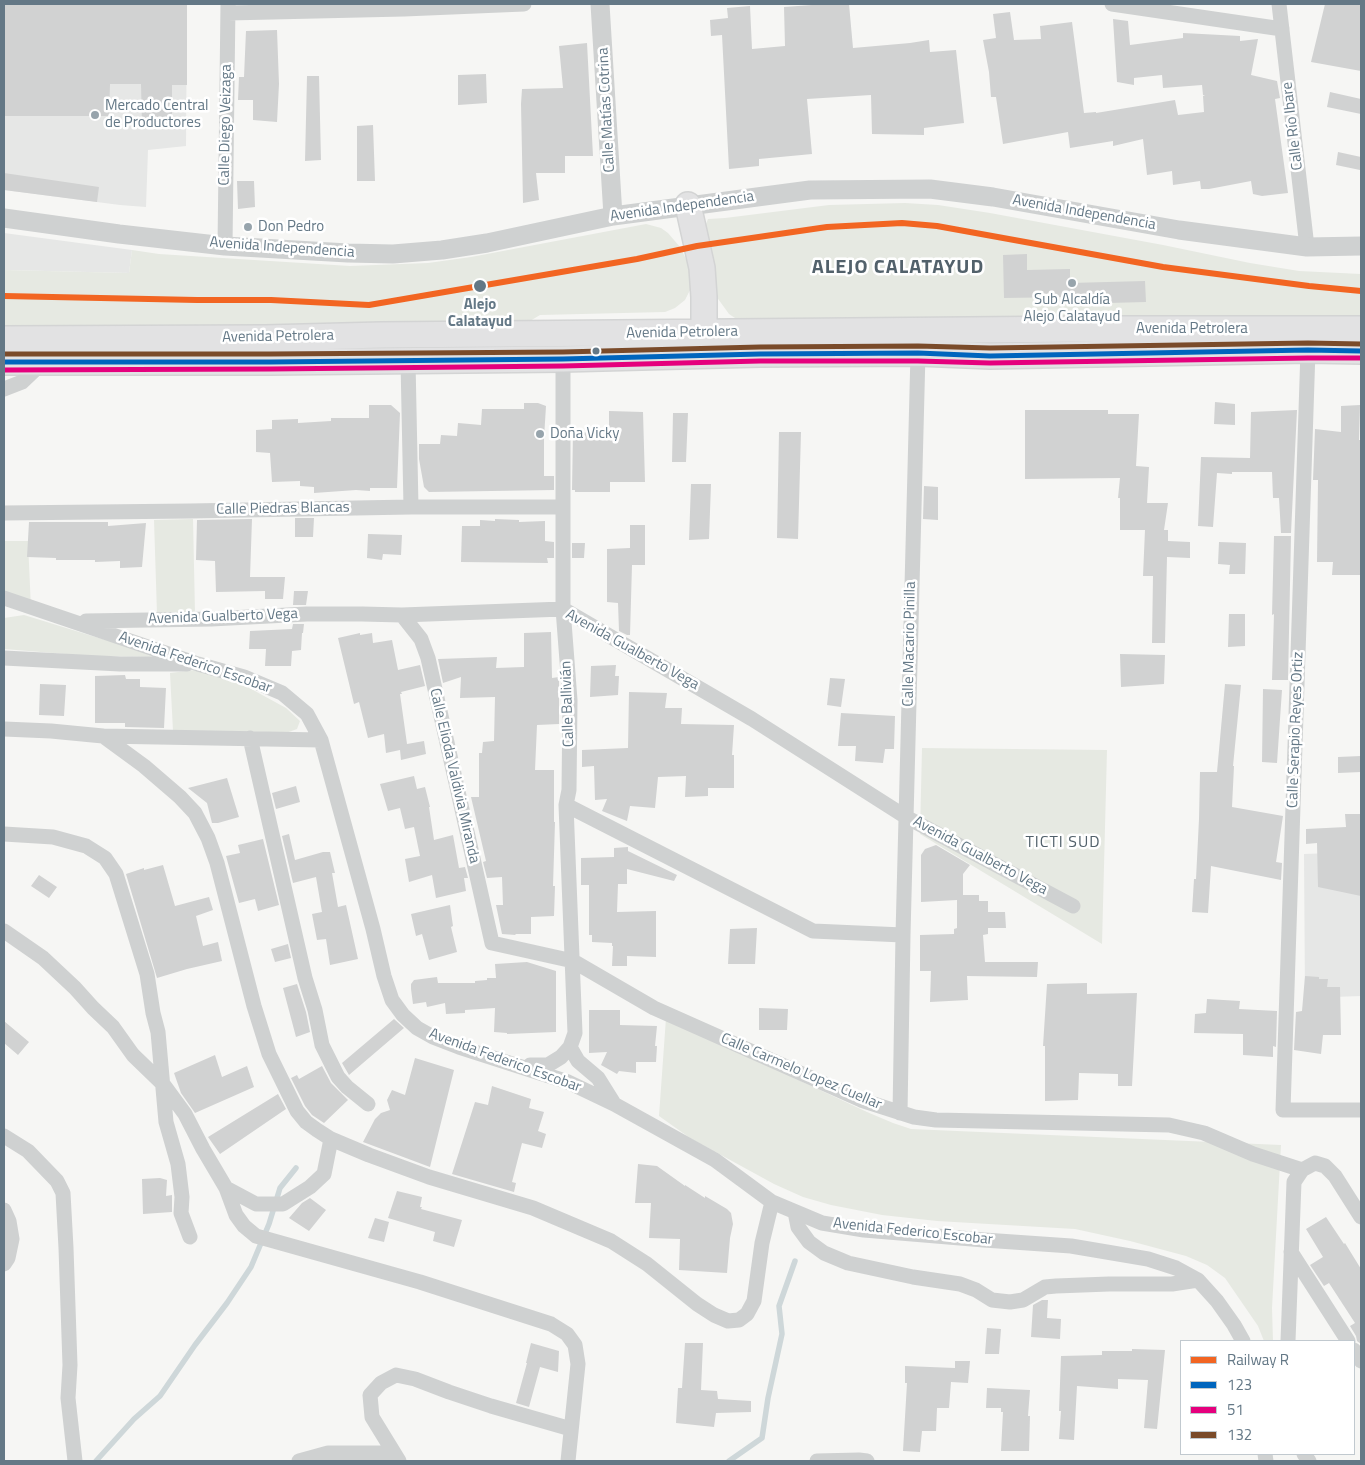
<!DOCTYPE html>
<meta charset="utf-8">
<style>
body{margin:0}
#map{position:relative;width:1365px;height:1465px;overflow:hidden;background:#f6f6f4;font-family:"Titillium Web",sans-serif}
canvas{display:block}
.frame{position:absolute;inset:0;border:5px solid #647886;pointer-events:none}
.legend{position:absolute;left:1180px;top:1340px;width:175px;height:115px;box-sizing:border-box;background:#fff;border:1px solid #c1c9cf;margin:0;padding:6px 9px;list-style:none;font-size:15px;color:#647886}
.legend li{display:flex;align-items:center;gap:10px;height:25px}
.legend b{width:25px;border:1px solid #c1c9cf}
</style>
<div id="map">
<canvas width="1365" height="1465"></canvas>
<div class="frame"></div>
<ul class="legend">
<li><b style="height:6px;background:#f26522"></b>Railway R</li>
<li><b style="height:6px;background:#0065bd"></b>123</li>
<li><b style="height:6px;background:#e5007d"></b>51</li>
<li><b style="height:6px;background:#7a4b2a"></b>132</li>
</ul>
</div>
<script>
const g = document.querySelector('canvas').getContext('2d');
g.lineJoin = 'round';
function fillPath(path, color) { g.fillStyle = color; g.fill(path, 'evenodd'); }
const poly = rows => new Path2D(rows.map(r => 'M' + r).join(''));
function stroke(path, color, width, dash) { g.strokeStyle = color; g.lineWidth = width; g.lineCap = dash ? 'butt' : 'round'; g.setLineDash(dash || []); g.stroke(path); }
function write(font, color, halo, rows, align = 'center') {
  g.font = font + ' "Titillium Web",sans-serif'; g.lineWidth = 5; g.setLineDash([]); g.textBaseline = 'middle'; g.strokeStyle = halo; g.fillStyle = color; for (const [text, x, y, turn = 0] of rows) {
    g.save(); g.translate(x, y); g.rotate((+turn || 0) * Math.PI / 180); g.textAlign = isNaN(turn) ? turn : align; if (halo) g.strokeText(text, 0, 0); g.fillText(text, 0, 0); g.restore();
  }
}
const built = poly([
 [4,4,187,4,186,146,148,150,146,207,120,205,4,190],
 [4,233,132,250,129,273,4,270],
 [1361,852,1361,996,1305,998,1304,854]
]);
const green = poly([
 [905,203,938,205,990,213,1163,245,1250,263,1299,271,1361,274,1361,320,738,320,729,314,716,296,713,283,706,224,708,219,725,218,829,205],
 [646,224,661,228,668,233,680,247,688,263,690,276,691,288,685,300,675,308,665,312,540,315,525,324,412,323,4,328,4,270,129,273,132,250,159,254,350,266,428,263,471,257],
 [193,519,195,613,157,614,154,520],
 [4,541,28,541,31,609,4,601],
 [24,615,89,635,164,657,90,656,4,649,4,618],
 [194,670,244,685,286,708,300,721,297,729,286,733,173,731,170,673],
 [922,748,1107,750,1102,944,920,834],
 [666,1018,867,1112,893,1123,911,1129,1281,1145,1272,1308,1273,1341,1264,1341,1258,1326,1225,1278,1207,1265,1186,1256,1130,1241,1075,1229,937,1221,882,1215,831,1205,803,1197,774,1184,690,1138,659,1116]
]);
const stream = poly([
 [96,1461,134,1419,160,1396,195,1345,227,1303,251,1267,269,1224,280,1188,296,1168],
 [729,1461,762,1438,768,1398,782,1334,779,1306,795,1261]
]);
const building = poly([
 [4,4,187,4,187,85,172,85,172,125,142,125,141,84,110,84,109,116,4,116],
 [826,4,849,4,853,48,910,43,929,40,930,52,956,50,964,123,924,128,924,135,872,134,871,95,807,99,812,154,759,159,759,166,729,169,722,35,711,36,710,20,728,18,727,8,750,6,752,49,785,46,784,7],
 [1325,4,1361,4,1361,71,1311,62],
 [1010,12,1014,40,1041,39,1040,26,1072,22,1084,113,1096,112,1096,113,1175,100,1178,115,1204,112,1203,96,1205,95,1203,95,1202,85,1163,88,1162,75,1134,78,1134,85,1117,82,1113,19,1128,21,1130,45,1183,38,1183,33,1240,36,1240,41,1258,39,1251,75,1277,81,1280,98,1275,99,1288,193,1262,196,1253,194,1251,181,1209,189,1201,189,1200,181,1173,185,1172,171,1147,175,1143,139,1113,146,1113,141,1070,148,1068,132,1003,144,996,97,991,97,989,72,983,40,996,38,993,14],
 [277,30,279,84,277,122,253,120,253,100,238,100,239,77,244,77,246,31],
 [587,43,593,156,565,156,565,173,536,173,539,200,523,203,521,104,522,89,563,88,559,46],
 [486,74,487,103,458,105,458,75],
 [307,76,319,76,321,160,305,161],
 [1330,92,1361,99,1361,114,1327,107],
 [373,125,375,181,357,181,357,126],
 [1338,152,1361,157,1360,170,1336,165],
 [4,173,99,187,97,202,4,190],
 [237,181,254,181,255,207,238,209],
 [1027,254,1027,270,1070,269,1070,283,1145,281,1146,302,1070,304,1070,297,1004,298,1003,255],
 [1215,402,1235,404,1235,425,1214,424],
 [524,403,538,403,546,406,544,438,544,476,554,476,554,490,429,492,424,487,419,459,419,444,440,444,441,435,457,436,458,423,481,425,482,409,524,409],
 [369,405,391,405,400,413,397,488,370,488,370,491,356,490,314,493,314,487,300,486,300,481,272,482,270,453,256,452,256,430,272,429,272,420,298,419,298,423,331,421,331,418,369,418],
 [1360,405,1359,440,1361,440,1361,575,1332,575,1333,562,1317,562,1318,480,1313,480,1315,429,1341,432,1341,406],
 [1025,410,1108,410,1108,414,1139,414,1136,466,1149,467,1147,503,1168,503,1164,530,1168,530,1168,541,1190,542,1190,558,1167,557,1165,643,1152,643,1153,576,1143,576,1145,530,1120,530,1120,498,1118,498,1120,478,1025,479],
 [1297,410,1291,533,1281,533,1279,498,1273,498,1272,472,1232,472,1232,474,1217,473,1213,527,1198,526,1201,457,1250,458,1251,412],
 [609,411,643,412,645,482,610,482,610,492,575,492,575,490,572,490,573,432,609,433],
 [673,413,688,413,686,462,672,462],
 [779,432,801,432,798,539,777,538],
 [691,484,711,484,709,539,689,540],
 [924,486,938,487,938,520,923,519],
 [295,518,314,518,313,537,295,537],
 [252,519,250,577,285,577,283,599,265,599,265,591,216,592,215,561,196,560,197,520],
 [495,519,519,520,519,522,545,521,545,541,554,542,554,558,547,558,548,563,461,562,462,526,480,526,480,520,495,521],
 [29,522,108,522,108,526,146,523,142,567,120,568,120,561,95,562,95,560,56,560,56,558,27,557],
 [630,525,645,525,645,565,632,565,630,635,627,635,619,631,618,603,607,602,607,549,630,548],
 [368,534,402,535,401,555,383,554,382,560,367,558],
 [1274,536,1291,536,1288,680,1272,680,1274,614,1272,615],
 [1219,542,1246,543,1245,574,1229,574,1230,565,1218,564],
 [572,543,585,543,584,558,572,558],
 [294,591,308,591,306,605,293,605],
 [1229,614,1245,614,1245,646,1228,647],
 [293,624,304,624,303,633,302,633,301,650,292,651,291,666,265,666,266,649,249,649,250,631,292,629],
 [551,632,552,678,559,677,559,724,537,725,535,770,554,770,554,822,555,822,553,886,555,886,554,916,531,917,531,934,515,934,516,935,502,934,496,905,503,905,502,877,487,878,483,862,486,861,471,797,479,797,479,753,482,753,483,742,494,741,495,697,460,698,461,677,443,683,438,659,497,657,496,668,524,667,524,633],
 [360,633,360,635,372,633,373,643,392,640,398,670,420,665,425,686,401,692,402,694,400,694,407,744,424,741,426,754,401,760,400,750,386,753,384,734,368,738,359,702,354,704,338,638],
 [1120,654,1165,655,1164,684,1121,687],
 [616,665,615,676,619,676,618,695,590,697,591,666],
 [125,675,126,679,140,679,140,687,166,688,164,728,125,727,125,723,95,723,95,676],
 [830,678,845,679,841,707,827,705],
 [40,684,66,685,64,716,39,715],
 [1225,684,1241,685,1233,766,1234,766,1232,807,1283,816,1276,862,1282,863,1281,880,1211,866,1208,913,1192,912,1194,879,1196,879,1199,819,1200,772,1217,772],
 [1263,689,1282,690,1277,763,1262,762],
 [629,692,667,693,665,708,682,708,681,724,734,725,732,755,734,755,734,788,708,788,708,796,685,797,686,776,658,777,655,808,630,806,627,821,602,811,607,799,595,800,594,766,582,767,582,750,628,748],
 [841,713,895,716,894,749,885,749,883,763,855,761,856,746,838,746],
 [1361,756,1361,772,1338,773,1338,757],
 [414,776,417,789,425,787,430,807,429,807,434,840,453,835,459,868,465,867,468,878,464,878,466,891,436,898,432,875,409,882,405,859,420,856,414,827,405,829,400,808,388,811,380,784],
 [227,778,239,817,218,823,212,823,207,803,188,788],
 [296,786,300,802,276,809,272,793],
 [1345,814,1361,814,1361,896,1318,887,1317,843,1306,844,1306,829,1346,827],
 [289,834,295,860,323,852,330,852,335,873,332,873,338,907,346,905,358,959,330,965,326,939,317,940,312,914,322,912,316,877,293,883,282,836],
 [263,839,279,905,258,911,255,899,239,903,226,856,240,853,238,845],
 [936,845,970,865,963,874,963,895,979,895,979,901,988,901,988,912,1005,912,1006,928,988,928,988,934,983,935,985,962,1038,962,1037,977,967,976,968,1000,930,1002,931,971,920,971,920,935,954,934,954,929,957,928,957,900,921,902,921,855,925,849],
 [628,847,628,851,677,875,674,881,627,869,627,884,618,884,617,912,656,911,656,957,627,956,627,966,612,966,613,946,612,946,612,943,592,942,592,935,589,935,589,885,581,885,581,858,614,857,614,848],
 [163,865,175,906,209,897,213,910,196,916,203,946,218,942,222,961,187,969,157,978,126,874,144,868,144,870],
 [39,875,57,887,49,898,31,886],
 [450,905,453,926,451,927,457,952,429,960,422,934,416,936,411,914],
 [757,928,755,964,728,964,730,929],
 [288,944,291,958,275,962,271,949],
 [527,962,556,971,556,1032,507,1034,507,1033,494,1032,495,1008,465,1010,465,1013,446,1014,445,1003,427,1007,426,1002,413,1004,411,989,411,984,414,980,437,977,438,983,475,983,475,981,487,980,487,978,496,978,495,964],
 [1305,976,1319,977,1319,979,1328,979,1327,987,1340,987,1341,1035,1323,1035,1321,1054,1294,1050,1296,1012,1302,1011],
 [1087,983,1087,994,1137,993,1132,1086,1118,1086,1118,1074,1079,1073,1078,1100,1045,1101,1045,1046,1043,1046,1047,984],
 [297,984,306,1012,310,1032,296,1037,283,988],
 [1207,999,1240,1001,1239,1009,1277,1011,1276,1047,1273,1046,1273,1057,1243,1055,1243,1034,1194,1033,1195,1014,1206,1013],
 [759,1008,788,1009,787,1030,759,1030],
 [589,1010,620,1010,620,1025,657,1026,655,1046,657,1046,656,1062,636,1062,636,1073,619,1071,617,1074,601,1065,607,1052,589,1053],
 [394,1019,404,1028,349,1075,342,1063],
 [4,1021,29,1042,18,1055,4,1043],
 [215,1055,222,1077,247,1066,254,1087,195,1113,181,1093,174,1073],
 [415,1058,454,1070,430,1167,363,1142,375,1119,381,1113,390,1110,387,1100,392,1090,405,1095],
 [322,1066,331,1083,348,1100,324,1123,312,1115,305,1106,291,1078,297,1075,299,1079],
 [492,1086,531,1099,529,1108,544,1112,538,1131,546,1134,542,1148,522,1143,512,1182,516,1183,514,1192,452,1174,475,1102,488,1105],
 [278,1094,286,1109,220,1154,208,1137],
 [638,1164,657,1166,685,1186,685,1185,705,1198,705,1196,727,1209,731,1213,733,1224,730,1238,727,1273,679,1270,680,1239,649,1238,651,1203,635,1203],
 [160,1178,167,1180,166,1196,172,1195,172,1212,143,1214,142,1179],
 [397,1191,422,1197,420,1207,422,1207,421,1209,462,1220,454,1247,433,1241,435,1232,388,1218],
 [310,1198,326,1210,309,1231,289,1218,302,1203],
 [1326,1217,1344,1244,1345,1243,1361,1269,1361,1344,1357,1341,1356,1336,1350,1326,1355,1323,1329,1283,1324,1286,1310,1265,1323,1257,1306,1229],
 [375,1218,389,1222,384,1242,368,1238],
 [1042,1300,1048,1300,1047,1318,1061,1319,1060,1339,1031,1337,1033,1305],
 [987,1328,1001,1329,999,1354,985,1354],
 [531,1343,559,1351,558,1372,540,1367,529,1407,516,1403,527,1363,526,1363],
 [685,1343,703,1343,701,1390,717,1391,718,1399,751,1401,751,1412,716,1413,714,1427,676,1423,678,1388,682,1388],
 [1132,1349,1165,1350,1157,1429,1144,1428,1148,1380,1118,1379,1118,1389,1077,1386,1074,1440,1059,1439,1061,1411,1059,1411,1061,1356,1102,1355,1102,1351,1132,1351],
 [955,1361,970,1361,968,1383,951,1382,949,1408,937,1408,936,1431,922,1431,920,1452,903,1451,907,1383,905,1383,905,1366,955,1368],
 [987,1388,1030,1390,1028,1416,1030,1416,1029,1451,1001,1451,1003,1412,1001,1412,1001,1408,986,1408]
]);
const minor = poly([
 [1112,4,1282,29],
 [1279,4,1307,247],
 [228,13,404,9,524,4],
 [225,246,228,4],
 [1308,350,1283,1110,1361,1110],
 [408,361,411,507],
 [4,389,22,382,42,363],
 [4,513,190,511,411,507,562,507],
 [4,598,198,664,244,677,282,693,307,714,321,740,373,929,384,976,392,1000,403,1015,417,1028,433,1037,459,1047,568,1082,614,1104,715,1160,772,1202,822,1223,864,1230,984,1240,1071,1246,1148,1259,1176,1268,1198,1280,1217,1301,1234,1325,1243,1341],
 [402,615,421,639,428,658,492,943,573,961,654,1008,861,1100,914,1117,936,1120,1169,1125,1204,1133,1253,1154,1302,1170],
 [86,621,211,619,307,614,362,614,402,615,563,609,752,719,906,817,1073,906],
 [4,658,120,664,187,664],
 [4,729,51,731,103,736,144,766,180,797,195,813,208,838,217,863,254,1006,269,1054,297,1111,306,1122,317,1130,331,1139,369,1155,429,1177,533,1208,611,1241,647,1264,697,1304,714,1315,728,1321,739,1320,747,1314,754,1301,762,1243,772,1202],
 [103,736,321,740],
 [250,738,305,978,315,1010,322,1045,338,1077,347,1087,368,1104],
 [566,805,813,931,903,935],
 [4,834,53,837,86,846,105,858,116,874,147,974,153,1013,158,1032,166,1122,178,1164,182,1197,181,1213,190,1237],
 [4,931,43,958,75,988,93,1008,113,1027,133,1055,163,1084,185,1114,203,1149,226,1188,236,1215,244,1226,256,1236,420,1282,551,1324,567,1334,575,1345,578,1364,568,1461],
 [570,1047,578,1061,598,1078,613,1102],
 [530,1065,548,1065,561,1057,570,1047,575,1033,566,805,569,790,570,700,563,609,563,359],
 [900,1113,903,935,918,353],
 [4,1136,28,1151,57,1181,63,1193,66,1248,70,1365,68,1398,75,1461],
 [226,1188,256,1204,283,1204,310,1187,324,1174,331,1139],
 [4,1210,9,1221,12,1239,8,1258,4,1264],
 [795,1212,798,1227,809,1242,824,1253,848,1263,913,1277,960,1284,976,1290,992,1300,1010,1302,1023,1300,1045,1287,1056,1286,1109,1284,1172,1284,1198,1280],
 [1291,1252,1348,1341],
 [1288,1341,1294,1182,1302,1170,1315,1163,1325,1166,1335,1176,1361,1217],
 [1354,1350,1361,1361],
 [1265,1454,1266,1461],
 [1304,1454,1309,1461],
 [299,1461,328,1453,380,1453,396,1461],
 [399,1461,372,1417,370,1395,381,1383,396,1375,415,1379,449,1392,491,1406,571,1429],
 [817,1461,859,1460,867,1461]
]);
const tertiary = poly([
 [600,4,613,216],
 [4,218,119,234,225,246,348,253,393,254,442,250,487,243,613,216,810,190,930,189,993,197,1179,230,1307,247,1361,246]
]);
const trunk = poly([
 [688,205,702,268,704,297,704,333],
 [4,339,265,338,381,335,1086,329,1361,329],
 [4,362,270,362,563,359,760,354,918,353,990,356,1308,350,1361,351]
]);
const bus1 = poly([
 [4,362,270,362,563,359,760,354,918,353,990,356,1308,350,1361,351]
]);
const bus2 = poly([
 [4,370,270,369,563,366,760,361,918,361,990,363,1308,358,1361,358]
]);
const bus3 = poly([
 [4,354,270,354,563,352,760,347,918,346,990,348,1308,343,1361,344]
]);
const rail1 = poly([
 [4,296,197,300,271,300,369,305,637,259,697,246,827,227,902,223,937,226,1163,267,1309,286,1361,291]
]);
const markers = [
 [95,115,5,"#97a4ac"],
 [248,227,5,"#97a4ac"],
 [1072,283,5,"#97a4ac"],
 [480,286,7,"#647886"],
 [596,351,4.5,"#647886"],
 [540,434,5,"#97a4ac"]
];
const poiNames = [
 ["Mercado Central",105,106],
 ["de Productores",105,123],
 ["Don Pedro",258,227],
 ["Sub Alcaldía",1072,300,"center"],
 ["Alejo Calatayud",1072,317,"center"],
 ["Doña Vicky",550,434]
];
const streetNames = [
 ["Calle Matías Cotrina",607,110,-93],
 ["Calle Diego Veizaga",226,125,-89],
 ["Calle Río Ibare",1293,126,-97],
 ["Avenida Independencia",682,207,-8],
 ["Avenida Independencia",1084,213,10],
 ["Avenida Independencia",282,248,4],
 ["Avenida Petrolera",1192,329],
 ["Avenida Petrolera",682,333,-1],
 ["Avenida Petrolera",278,337,-1],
 ["Calle Piedras Blancas",283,509,-1],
 ["Avenida Gualberto Vega",223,617,-2],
 ["Calle Macario Pinilla",910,644,-89],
 ["Avenida Gualberto Vega",632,650,29],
 ["Avenida Federico Escobar",195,663,19],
 ["Calle Ballivián",568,704,-92],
 ["Calle Serapio Reyes Ortiz",1296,730,-88],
 ["Calle Elioda Valdivia Miranda",454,776,77],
 ["Avenida Gualberto Vega",980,856,28],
 ["Avenida Federico Escobar",505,1061,20],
 ["Calle Carmelo Lopez Cuellar",801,1072,23],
 ["Avenida Federico Escobar",913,1232,6]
];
const stopNames = [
 ["Alejo",480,305],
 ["Calatayud",480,322]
];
const neighbourhoodNames = [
 ["TICTI SUD",1063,843]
];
const districtNames = [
 ["ALEJO CALATAYUD",898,268]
];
fillPath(built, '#e6e7e6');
fillPath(green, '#e6e9e2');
stroke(stream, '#ced7d9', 5.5);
fillPath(building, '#d1d2d2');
stroke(trunk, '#d3d4d4', 28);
stroke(minor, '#cfd1d1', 15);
stroke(tertiary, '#cfd1d1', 19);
stroke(trunk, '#e2e2e3', 25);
stroke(bus1, '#0065bd', 5);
stroke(bus2, '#e5007d', 5);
stroke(bus3, '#7a4b2a', 5);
stroke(rail1, '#f26522', 6);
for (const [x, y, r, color] of markers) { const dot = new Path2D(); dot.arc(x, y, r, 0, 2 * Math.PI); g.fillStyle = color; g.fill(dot); stroke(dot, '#fff', 2); }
write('15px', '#647886', '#fff', poiNames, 'left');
write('15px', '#647886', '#fff', streetNames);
write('bold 15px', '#647886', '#fff', stopNames);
g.letterSpacing = '1px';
write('16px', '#52616b', '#fff', neighbourhoodNames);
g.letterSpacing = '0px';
g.letterSpacing = '1px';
write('bold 20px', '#52616b', '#fff', districtNames);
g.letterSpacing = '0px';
</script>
